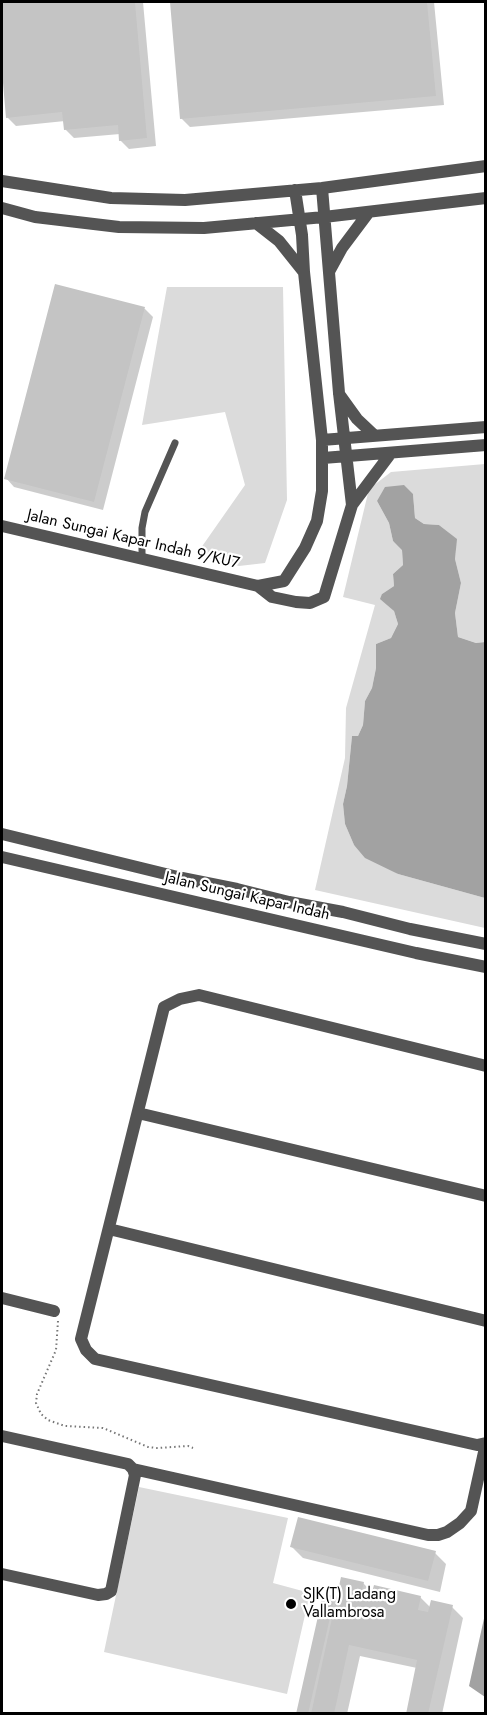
<!DOCTYPE html>
<style>
body{margin:0}
#map{position:relative;width:487px;height:1715px;overflow:hidden;background:#fff;font-family:Jost,sans-serif}
canvas{display:block}
.frame{position:absolute;inset:0;border:3px solid #000;pointer-events:none}
</style>
<div id="map">
<canvas width="487" height="1715"></canvas>
<div class="frame"></div>
</div>
<script>
const g = document.querySelector('canvas').getContext('2d');
g.lineJoin = 'round';
function fillPath(path, color) { g.fillStyle = color; g.fill(path, 'evenodd'); }
const poly = rows => new Path2D(rows.map(r => 'M' + r).join(''));
function stroke(path, color, width, dash) { g.strokeStyle = color; g.lineWidth = width; g.lineCap = dash ? 'butt' : 'round'; g.setLineDash(dash || []); g.stroke(path); }
function write(font, color, halo, rows, align = 'center') {
  g.font = font + ' Jost,sans-serif'; g.lineWidth = 4.5; g.setLineDash([]); g.textBaseline = 'middle'; g.strokeStyle = halo; g.fillStyle = color; for (const [text, x, y, turn = 0] of rows) {
    g.save(); g.translate(x, y); g.rotate((+turn || 0) * Math.PI / 180); g.textAlign = isNaN(turn) ? turn : align; if (halo) g.strokeText(text, 0, 0); g.fillText(text, 0, 0); g.restore();
  }
}
const green = poly([
 [167,287,283,287,287,500,265,563,239,566,196,555,245,485,225,412,142,425],
 [485,464,485,642,476,643,458,637,455,613,461,583,455,559,456,539,439,525,424,524,415,518,413,494,377,501,389,523,393,541,402,549,403,565,393,574,394,586,382,594,394,611,398,624,391,638,376,644,376,668,372,688,365,701,363,725,358,736,352,736,347,786,343,804,345,824,354,845,398,874,485,898,485,928,315,890,345,758,346,708,375,605,343,597,369,489,391,472],
 [139,1487,288,1518,273,1583,310,1593,287,1694,104,1652]
]);
const water = poly([
 [404,485,413,494,415,518,424,524,439,525,457,539,455,559,461,583,455,613,458,637,476,643,485,642,485,898,398,874,365,858,354,845,345,824,343,804,347,786,352,736,358,736,363,725,365,701,372,688,376,668,376,644,391,638,398,624,394,611,380,599,382,594,394,586,393,574,403,565,402,550,393,541,389,523,377,501,385,487],
 [485,1614,486,1697,485,1697,469,1686]
]);
const shadow = poly([
 [2,2,143,2,156,146,129,149,120,140,120,134,74,138,65,129,65,121,16,126,7,117,2,54],
 [171,2,434,2,444,105,190,127,181,118],
 [56,286,145,309,153,317,103,510,14,487,6,478],
 [292,1547,435,1553,446,1564,440,1592,303,1558],
 [363,1583,373,1593,420,1597,431,1608,452,1607,463,1618,442,1714,407,1714,417,1668,360,1656,347,1714,297,1714,334,1598,337,1601]
]);
const building = poly([
 [2,2,135,2,147,138,119,141,118,125,64,130,62,112,6,118,2,71],
 [170,2,427,2,436,96,180,119],
 [55,284,145,307,94,502,4,479],
 [298,1517,436,1551,428,1581,290,1547],
 [341,1577,364,1582,360,1597,370,1599,374,1585,421,1596,418,1610,428,1612,431,1600,453,1605,428,1714,406,1714,417,1660,349,1645,334,1714,311,1714],
 [323,1594,335,1596,308,1714,296,1714]
]);
const path = poly([
 [58,1321,56,1350,37,1394,36,1403,41,1414,48,1420,65,1426,103,1428,148,1447,157,1448,188,1446,193,1448]
]);
const service = poly([
 [142,559,142,528,145,512,175,443]
]);
const minor = poly([
 [2,181,111,198,185,200,322,188,486,166],
 [2,208,35,217,119,227,204,228,324,217,486,198],
 [256,223,279,241,303,271],
 [330,270,342,248,369,212],
 [339,394,357,419,374,435],
 [322,440,486,427],
 [323,458,486,445],
 [352,505,391,453],
 [2,526,258,586,272,597,296,602,310,603,324,597,352,505,339,393,322,188],
 [258,586,284,581,305,548,317,521,322,491,322,440,304,272,302,235,295,190],
 [2,834,182,878,237,889,289,902,343,912,410,929,486,944],
 [2,857,416,953,486,967],
 [486,1066,199,995,180,999,164,1007,81,1339,86,1350,95,1359,477,1445,486,1443],
 [138,1113,486,1196],
 [109,1229,486,1321],
 [2,1298,54,1311],
 [2,1436,128,1464,133,1469,135,1475,111,1591,106,1594,98,1595,2,1574],
 [133,1469,428,1535,438,1535,447,1532,460,1523,471,1511,486,1443]
]);
const markers = [
 [291,1604,6,"#000"]
];
const streetNames = [
 ["Jalan Sungai Kapar Indah 9/KU7",133,540,13],
 ["Jalan Sungai Kapar Indah",247,897,13]
];
const poiNames = [
 ["SJK(T) Ladang",303,1595],
 ["Vallambrosa",303,1613]
];
fillPath(green, '#dbdbdb');
fillPath(water, '#a2a2a2');
fillPath(shadow, '#0003');
fillPath(building, '#c4c4c4');
stroke(path, '#767676', 2, [1.5, 3]);
stroke(service, '#545454', 7);
stroke(minor, '#545454', 12);
for (const [x, y, r, color] of markers) { const dot = new Path2D(); dot.arc(x, y, r, 0, 2 * Math.PI); g.fillStyle = color; g.fill(dot); stroke(dot, '#fff', 2); }
write('16px', '#000', '#fff', streetNames);
write('16px', '#000', '#fff', poiNames, 'left');
</script>
